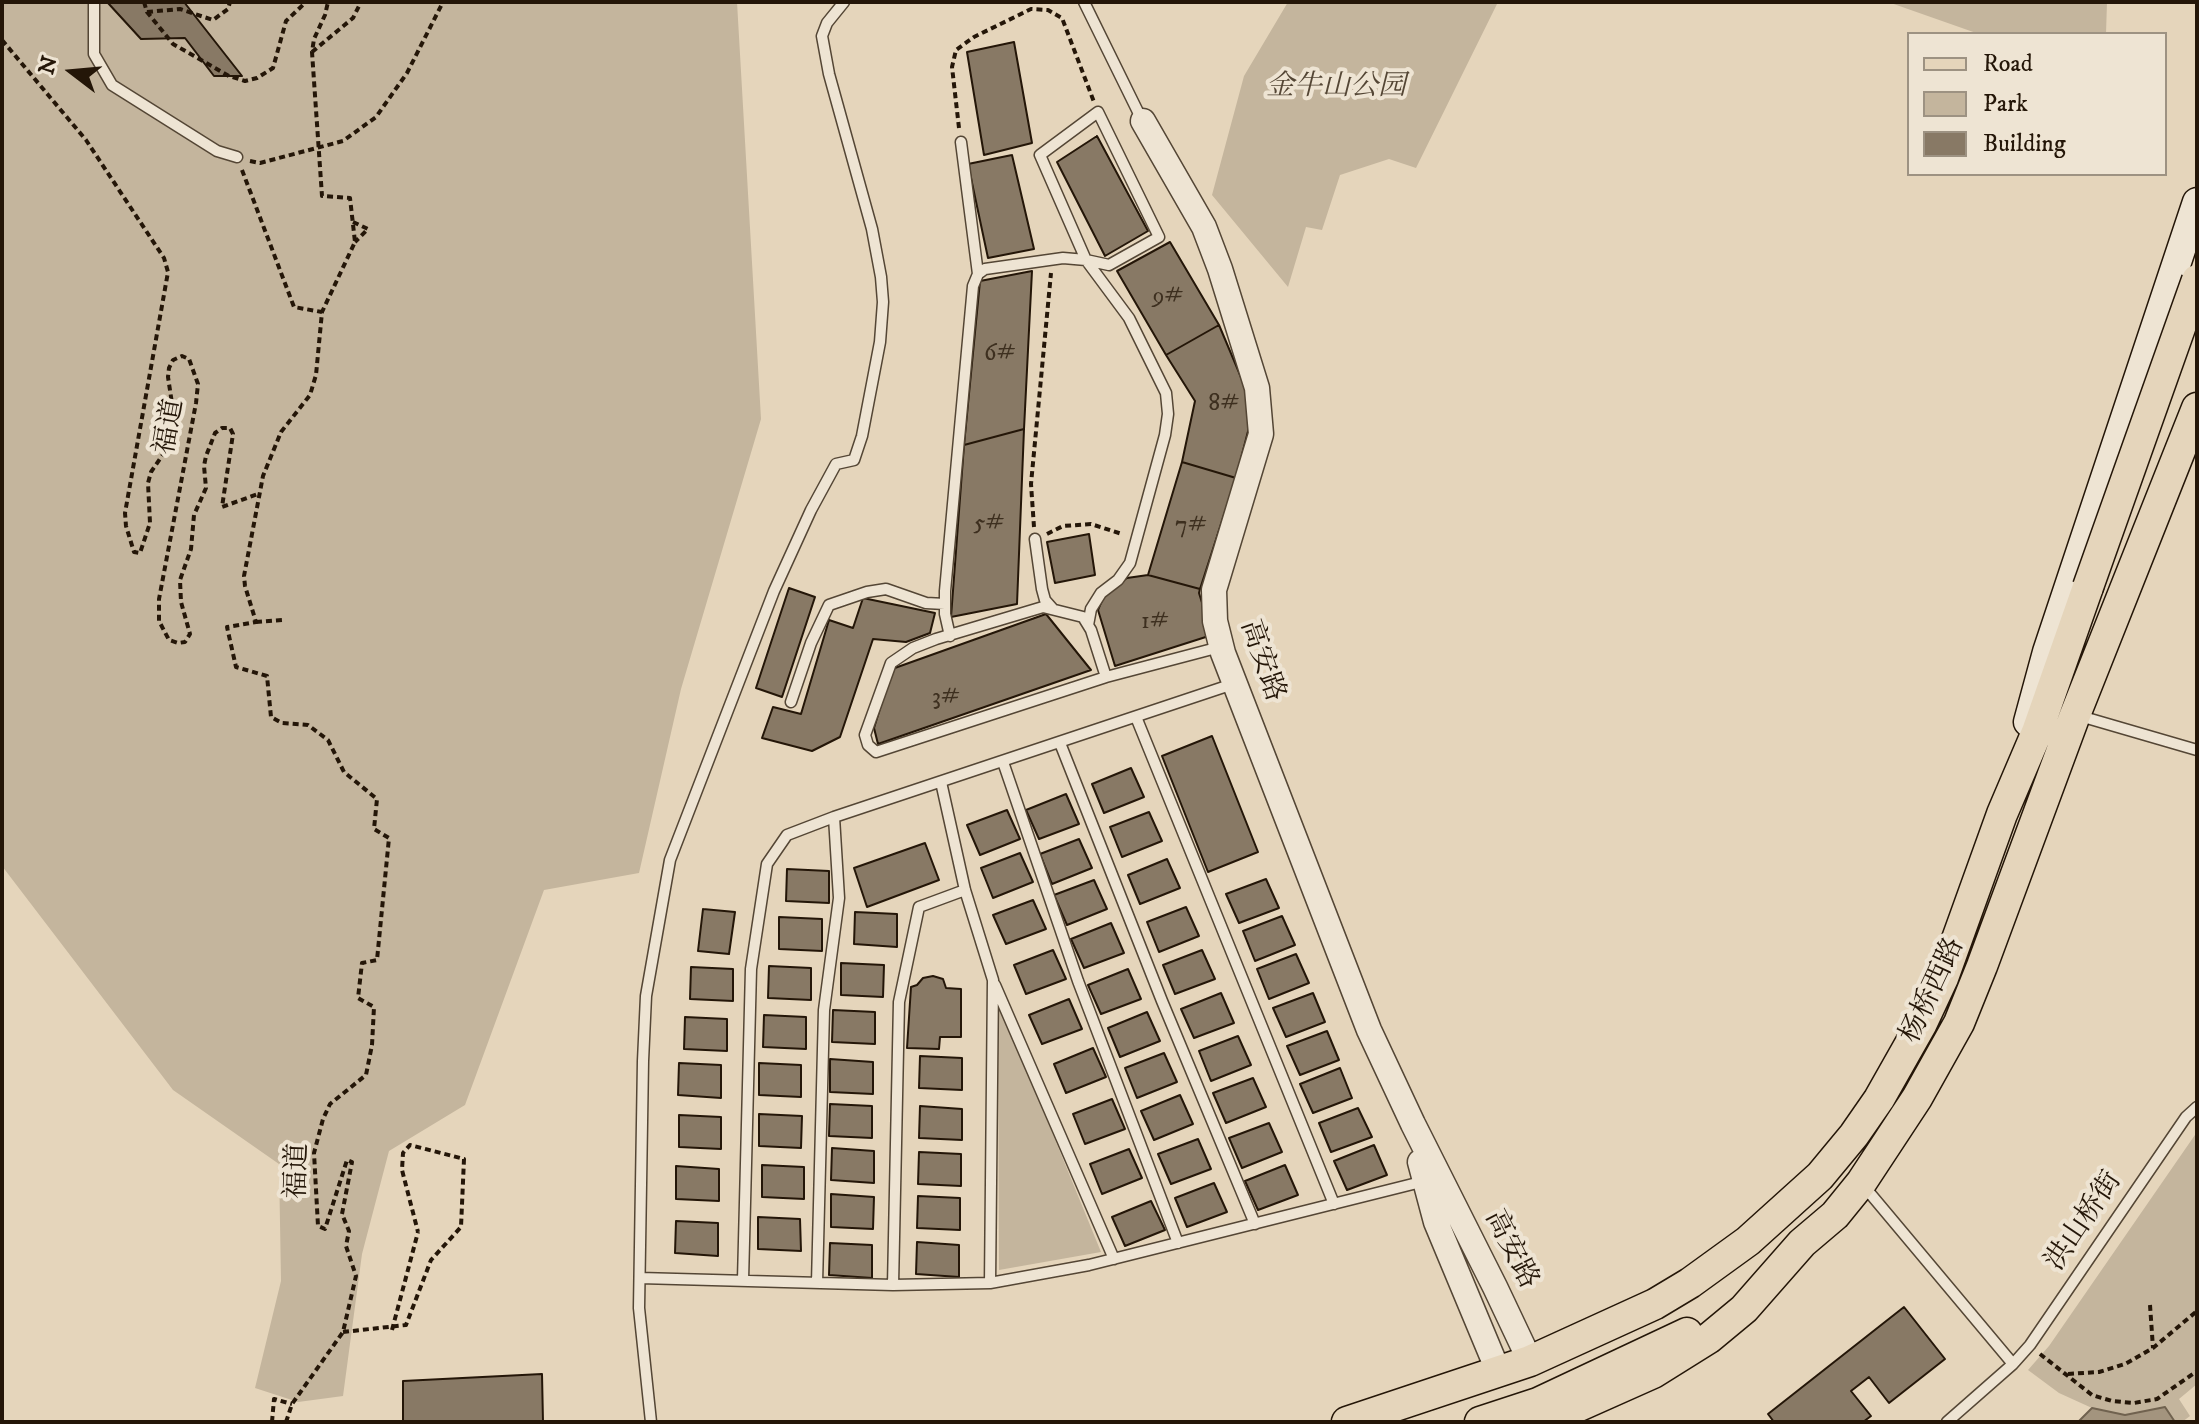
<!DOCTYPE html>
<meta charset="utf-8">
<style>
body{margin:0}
#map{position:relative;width:2199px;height:1424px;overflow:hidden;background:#e5d5bb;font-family:"IM FELL DW Pica",serif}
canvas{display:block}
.frame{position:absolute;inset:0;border:4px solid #241608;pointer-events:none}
.legend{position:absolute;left:1907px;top:32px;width:260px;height:144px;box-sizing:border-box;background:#eee4d3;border:2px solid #9d9282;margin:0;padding:10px 14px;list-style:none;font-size:24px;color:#241608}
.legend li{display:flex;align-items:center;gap:16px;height:40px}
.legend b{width:40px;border:2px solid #9d9282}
.north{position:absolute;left:32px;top:32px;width:80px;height:80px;-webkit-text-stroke:6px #eee4d3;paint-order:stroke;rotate:286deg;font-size:22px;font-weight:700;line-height:32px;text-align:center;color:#241608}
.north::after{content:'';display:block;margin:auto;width:28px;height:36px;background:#241608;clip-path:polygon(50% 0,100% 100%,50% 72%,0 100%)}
</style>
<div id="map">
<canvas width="2199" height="1424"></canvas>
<div class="frame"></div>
<ul class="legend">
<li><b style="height:10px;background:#e5d5bb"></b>Road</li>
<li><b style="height:22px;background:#c4b59d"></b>Park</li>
<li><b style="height:22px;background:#887965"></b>Building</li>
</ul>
<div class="north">N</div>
</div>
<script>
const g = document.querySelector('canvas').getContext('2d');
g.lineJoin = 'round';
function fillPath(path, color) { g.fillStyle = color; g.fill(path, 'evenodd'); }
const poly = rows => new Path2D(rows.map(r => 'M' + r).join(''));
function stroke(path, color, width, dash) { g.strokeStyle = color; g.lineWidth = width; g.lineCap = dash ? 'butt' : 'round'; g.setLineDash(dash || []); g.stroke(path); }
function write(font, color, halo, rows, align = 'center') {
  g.font = font + ' "IM FELL DW Pica","Noto Serif SC",serif'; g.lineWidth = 8; g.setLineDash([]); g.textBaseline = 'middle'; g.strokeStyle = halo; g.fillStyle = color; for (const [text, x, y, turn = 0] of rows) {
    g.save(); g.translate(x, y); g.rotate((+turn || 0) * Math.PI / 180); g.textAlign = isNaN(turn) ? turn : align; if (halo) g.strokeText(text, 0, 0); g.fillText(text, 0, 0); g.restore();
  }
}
const green = poly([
 [2,2,737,2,761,419,681,689,639,873,544,890,465,1105,389,1151,362,1254,343,1396,298,1402,255,1388,281,1281,279,1164,173,1090,2,866],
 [1288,2,1498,2,1416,168,1389,159,1340,175,1322,230,1306,227,1288,287,1212,195,1244,76],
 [1888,2,2107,2,2106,34,1979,34],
 [998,1000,1101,1252,999,1270],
 [2197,1132,2197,1384,2179,1399,2190,1416,2182,1422,2175,1422,2165,1407,2125,1415,2092,1408,2059,1393,2028,1370,2049,1346]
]);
const water = poly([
 [2165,1407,2175,1422,2078,1422,2092,1408,2125,1415,2165,1407]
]);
const building = poly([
 [184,2,242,76,214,76,185,38,141,39,108,3,184,2],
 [1014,42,1032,143,984,155,967,52,1014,42],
 [1097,136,1148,231,1105,256,1057,162,1097,136],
 [1012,155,1034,249,988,258,968,164,1012,155],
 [1170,242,1219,325,1166,355,1117,271,1170,242],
 [1032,271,1024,429,964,445,980,281,1032,271],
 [1219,325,1254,408,1236,478,1182,462,1195,401,1166,355,1219,325],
 [1024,429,1017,604,951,617,964,445,1024,429],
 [1182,462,1236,478,1200,589,1148,575,1182,462],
 [1089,534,1095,575,1055,583,1047,542,1089,534],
 [1148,575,1200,589,1199,593,1212,635,1115,666,1098,610,1105,593,1127,578,1148,575],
 [789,588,815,597,782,697,756,688,789,588],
 [863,598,935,613,930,633,906,642,873,639,840,737,812,751,762,738,773,707,801,714,829,620,853,628,863,598],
 [1046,614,1091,670,878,744,874,728,892,669,1046,614],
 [1212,736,1258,852,1208,872,1162,756,1212,736],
 [1131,768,1144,797,1104,813,1092,784,1131,768],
 [1066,794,1079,824,1039,839,1026,810,1066,794],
 [1007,810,1020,839,980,855,967,825,1007,810],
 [1149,812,1162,841,1122,857,1110,827,1149,812],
 [1079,839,1092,868,1052,884,1040,854,1079,839],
 [925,843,939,880,867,907,854,868,925,843],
 [1020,853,1033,882,993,898,981,868,1020,853],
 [1167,859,1180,888,1140,904,1128,875,1167,859],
 [787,869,829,871,829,903,786,901,787,869],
 [1266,879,1279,908,1239,923,1226,894,1266,879],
 [1094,880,1107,909,1067,925,1054,895,1094,880],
 [1033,900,1046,929,1006,944,993,915,1033,900],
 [1186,907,1199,936,1159,952,1147,922,1186,907],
 [703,909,735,912,729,954,698,951,703,909],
 [855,912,897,914,897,947,854,944,855,912],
 [1282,916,1295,945,1255,961,1243,931,1282,916],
 [779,917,822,919,822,951,779,949,779,917],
 [1111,923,1124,953,1084,968,1071,939,1111,923],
 [1053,950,1066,979,1026,994,1014,965,1053,950],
 [1202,950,1215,979,1175,994,1163,965,1202,950],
 [1296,954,1309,983,1269,999,1257,969,1296,954],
 [841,963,884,965,883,997,841,995,841,963],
 [769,966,811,968,811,1000,768,998,769,966],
 [691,967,733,969,733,1001,690,999,691,967],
 [1128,969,1141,999,1101,1014,1088,985,1128,969],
 [933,976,943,979,946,988,961,989,961,1037,940,1037,939,1049,907,1048,911,987,917,985,923,978,933,976],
 [1221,993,1234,1023,1194,1038,1181,1009,1221,993],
 [1313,993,1325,1022,1286,1037,1273,1008,1313,993],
 [1069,999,1082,1029,1042,1044,1029,1015,1069,999],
 [833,1010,875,1012,875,1044,832,1042,833,1010],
 [1147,1012,1160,1041,1120,1057,1108,1028,1147,1012],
 [764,1015,806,1017,806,1049,763,1047,764,1015],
 [685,1017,727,1019,727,1051,684,1049,685,1017],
 [1327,1031,1339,1060,1300,1075,1287,1046,1327,1031],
 [1238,1036,1251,1065,1211,1081,1199,1051,1238,1036],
 [1093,1048,1106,1077,1066,1093,1054,1064,1093,1048],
 [1164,1053,1177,1082,1137,1098,1125,1068,1164,1053],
 [920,1056,962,1058,962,1090,919,1088,920,1056],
 [830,1059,873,1062,873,1094,830,1092,830,1059],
 [679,1063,721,1065,721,1098,678,1095,679,1063],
 [759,1063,801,1065,801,1097,759,1095,759,1063],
 [1340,1068,1352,1098,1313,1113,1300,1084,1340,1068],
 [1253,1078,1266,1107,1226,1123,1213,1093,1253,1078],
 [1180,1095,1193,1124,1154,1140,1141,1111,1180,1095],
 [1112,1099,1125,1129,1085,1144,1073,1114,1112,1099],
 [830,1104,872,1106,872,1138,829,1136,830,1104],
 [920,1106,962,1109,962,1140,919,1138,920,1106],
 [1358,1108,1372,1137,1331,1152,1319,1123,1358,1108],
 [759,1114,802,1116,801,1148,759,1146,759,1114],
 [679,1115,721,1117,721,1149,679,1147,679,1115],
 [1269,1123,1282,1152,1242,1168,1229,1138,1269,1123],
 [1198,1139,1211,1169,1171,1184,1158,1154,1198,1139],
 [1374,1145,1387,1175,1347,1190,1334,1161,1374,1145],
 [832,1148,874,1151,874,1183,831,1180,832,1148],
 [1129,1149,1142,1178,1102,1194,1090,1164,1129,1149],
 [919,1152,961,1154,961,1186,918,1184,919,1152],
 [762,1165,804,1167,804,1199,762,1197,762,1165],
 [1285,1165,1298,1195,1258,1210,1245,1181,1285,1165],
 [676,1166,719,1169,719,1201,676,1199,676,1166],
 [1214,1183,1227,1212,1187,1227,1175,1198,1214,1183],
 [831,1194,874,1197,873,1229,831,1227,831,1194],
 [918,1196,960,1198,960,1230,917,1228,918,1196],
 [1151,1201,1165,1230,1125,1246,1112,1217,1151,1201],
 [758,1217,800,1219,801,1251,758,1249,758,1217],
 [676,1221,718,1223,718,1256,675,1253,676,1221],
 [917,1242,959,1245,959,1277,916,1274,917,1242],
 [830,1243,872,1245,872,1278,829,1275,830,1243],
 [1904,1307,1945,1359,1889,1403,1869,1377,1851,1391,1871,1416,1863,1422,1774,1422,1768,1414,1904,1307],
 [542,1374,543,1422,403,1422,403,1381,542,1374]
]);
const path = poly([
 [144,2,147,12,173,44,229,76,245,81,257,78,273,68,286,21,306,2],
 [147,12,180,9,213,20,228,9,230,2],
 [2,40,86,140,164,258,168,272,125,513,126,526,134,552,140,553,150,523,148,483,151,472,173,440,176,430,168,377,169,368,173,360,182,356,189,359,198,384,196,403,159,599,159,621,169,640,178,643,185,642,190,634,181,602,180,580,191,549,194,515,206,488,204,466,206,456,215,433,222,428,230,428,233,434,222,507,258,494],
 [312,52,353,18,361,2],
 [959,128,952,67,956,50,974,37,1031,9,1048,10,1062,18,1094,102],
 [250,161,260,163,343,141,376,117,407,73,443,2],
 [242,170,294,307,322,312],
 [353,222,368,229,355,242],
 [1034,527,1031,484,1051,273],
 [1047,534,1063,526,1091,524,1122,534],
 [256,622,283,620],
 [2150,1305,2153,1348],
 [392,1330,418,1232],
 [2040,1354,2092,1395,2112,1401,2134,1403,2157,1399,2197,1371],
 [2068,1374,2099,1372,2125,1364,2153,1348,2197,1311],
 [272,1422,274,1399,292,1404]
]);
const service = poly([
 [94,2,94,54,112,85,217,151,237,157],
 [1084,2,1142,120],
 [1098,112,1159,237,1109,265,1086,260,1040,155,1098,112],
 [961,142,978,274],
 [1035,539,1042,589,1045,600,1053,609],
 [950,636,945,614,945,591,973,286,978,274,985,269,1063,258,1086,260,1129,318,1166,393,1168,414,1165,435,1130,563,1118,580,1101,593,1091,609,1088,625],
 [1106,677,1091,630,1083,617,1043,607,936,639,913,648,891,663,865,735,868,745,876,752,1106,677,1220,647],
 [791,702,811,643,829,605,867,592,886,589,926,603,945,604],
 [2080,716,2197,750],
 [1136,717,1334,1204],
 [1060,743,1162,1001,1255,1224],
 [1003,762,1078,981,1178,1243],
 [941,782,965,890,993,980,990,1283],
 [995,985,1114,1259],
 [1863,1185,2013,1364],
 [640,1278,893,1285,990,1283,1089,1265,1425,1181],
 [743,1280,751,969,767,864,787,835,834,817,1233,684],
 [817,1283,824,1010,839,898,834,817],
 [893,1285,899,1002,919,907,965,890],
 [651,1422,639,1308,643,1061,646,996,670,860,774,591,811,510,836,464,854,460,862,436,880,342,883,302,881,277,872,229,829,74,822,36,827,23,844,2],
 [1947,1422,2013,1364,2030,1345,2186,1117,2197,1107]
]);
const tertiary = poly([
 [1143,121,1204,227,1220,269,1257,388,1261,434,1214,590,1215,621,1223,653,1369,1030,1413,1124,1495,1287,1530,1361],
 [1420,1162,1436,1222,1499,1373]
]);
const secondary = poly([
 [2028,722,2047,652,2197,202]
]);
const primary = poly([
 [1347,1422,1530,1361,1655,1304,1690,1283,1748,1241,1820,1176,1854,1135,1879,1099,1922,1023,1943,978,2002,814,2037,732,2088,587],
 [1480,1422,1538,1403,1687,1333],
 [1543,1422,1653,1373,1709,1338,1744,1309,1802,1243,1835,1215,1861,1183,1917,1098,1959,1023,1982,966,2075,715,2197,408]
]);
const pathBridge = poly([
 [343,1332,406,1325,431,1260,461,1227,464,1159,410,1145,403,1153,402,1170,418,1232],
 [286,1422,292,1404,343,1332,356,1276,346,1246,349,1231,342,1214,352,1162,347,1160,325,1229,318,1226,314,1153,323,1119,330,1104,366,1075,372,1045,374,1007,358,998,362,963,377,960,389,838,374,829,377,799,344,772,328,740,308,725,282,723,271,717,267,676,236,667,227,627,256,622,245,586,244,576,263,476,281,432,310,395,316,375,322,312,355,242,350,198,322,196,312,52,314,39,325,15,328,2]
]);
const primaryBridge = poly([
 [2088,587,2197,280]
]);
const numberNames = [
 ["9#",1168,298],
 ["6#",1000,355],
 ["8#",1224,405],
 ["5#",989,525],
 ["7#",1191,527],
 ["1#",1155,623],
 ["3#",946,699]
];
const parkNames = [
 ["金牛山公园",1336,88]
];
const streetNames = [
 ["福道",171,427,-80],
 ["高安路",1261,661,71],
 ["杨桥西路",1934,991,-65],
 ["福道",299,1171,-88],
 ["洪山桥街",2085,1222,-56],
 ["高安路",1510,1250,63]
];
fillPath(green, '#c4b59d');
fillPath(water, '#a3947e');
stroke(water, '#70624f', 2);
fillPath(building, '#887965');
stroke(building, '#241608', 2);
stroke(service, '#544635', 13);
stroke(tertiary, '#544635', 27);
stroke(secondary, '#241608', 31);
stroke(primary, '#241608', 33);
stroke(path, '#241608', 4, [6, 4]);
stroke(service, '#eee4d3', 10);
stroke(tertiary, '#eee4d3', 24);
stroke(secondary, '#eee4d3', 28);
stroke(primary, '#e5d5bb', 30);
stroke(primaryBridge, '#241608', 33, []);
stroke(pathBridge, '#241608', 4, [6, 4]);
stroke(primaryBridge, '#e5d5bb', 30);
write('24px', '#3d2f1f', null, numberNames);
write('italic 28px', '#544635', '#eee4d3', parkNames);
write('28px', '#241608', '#eee4d3', streetNames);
</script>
